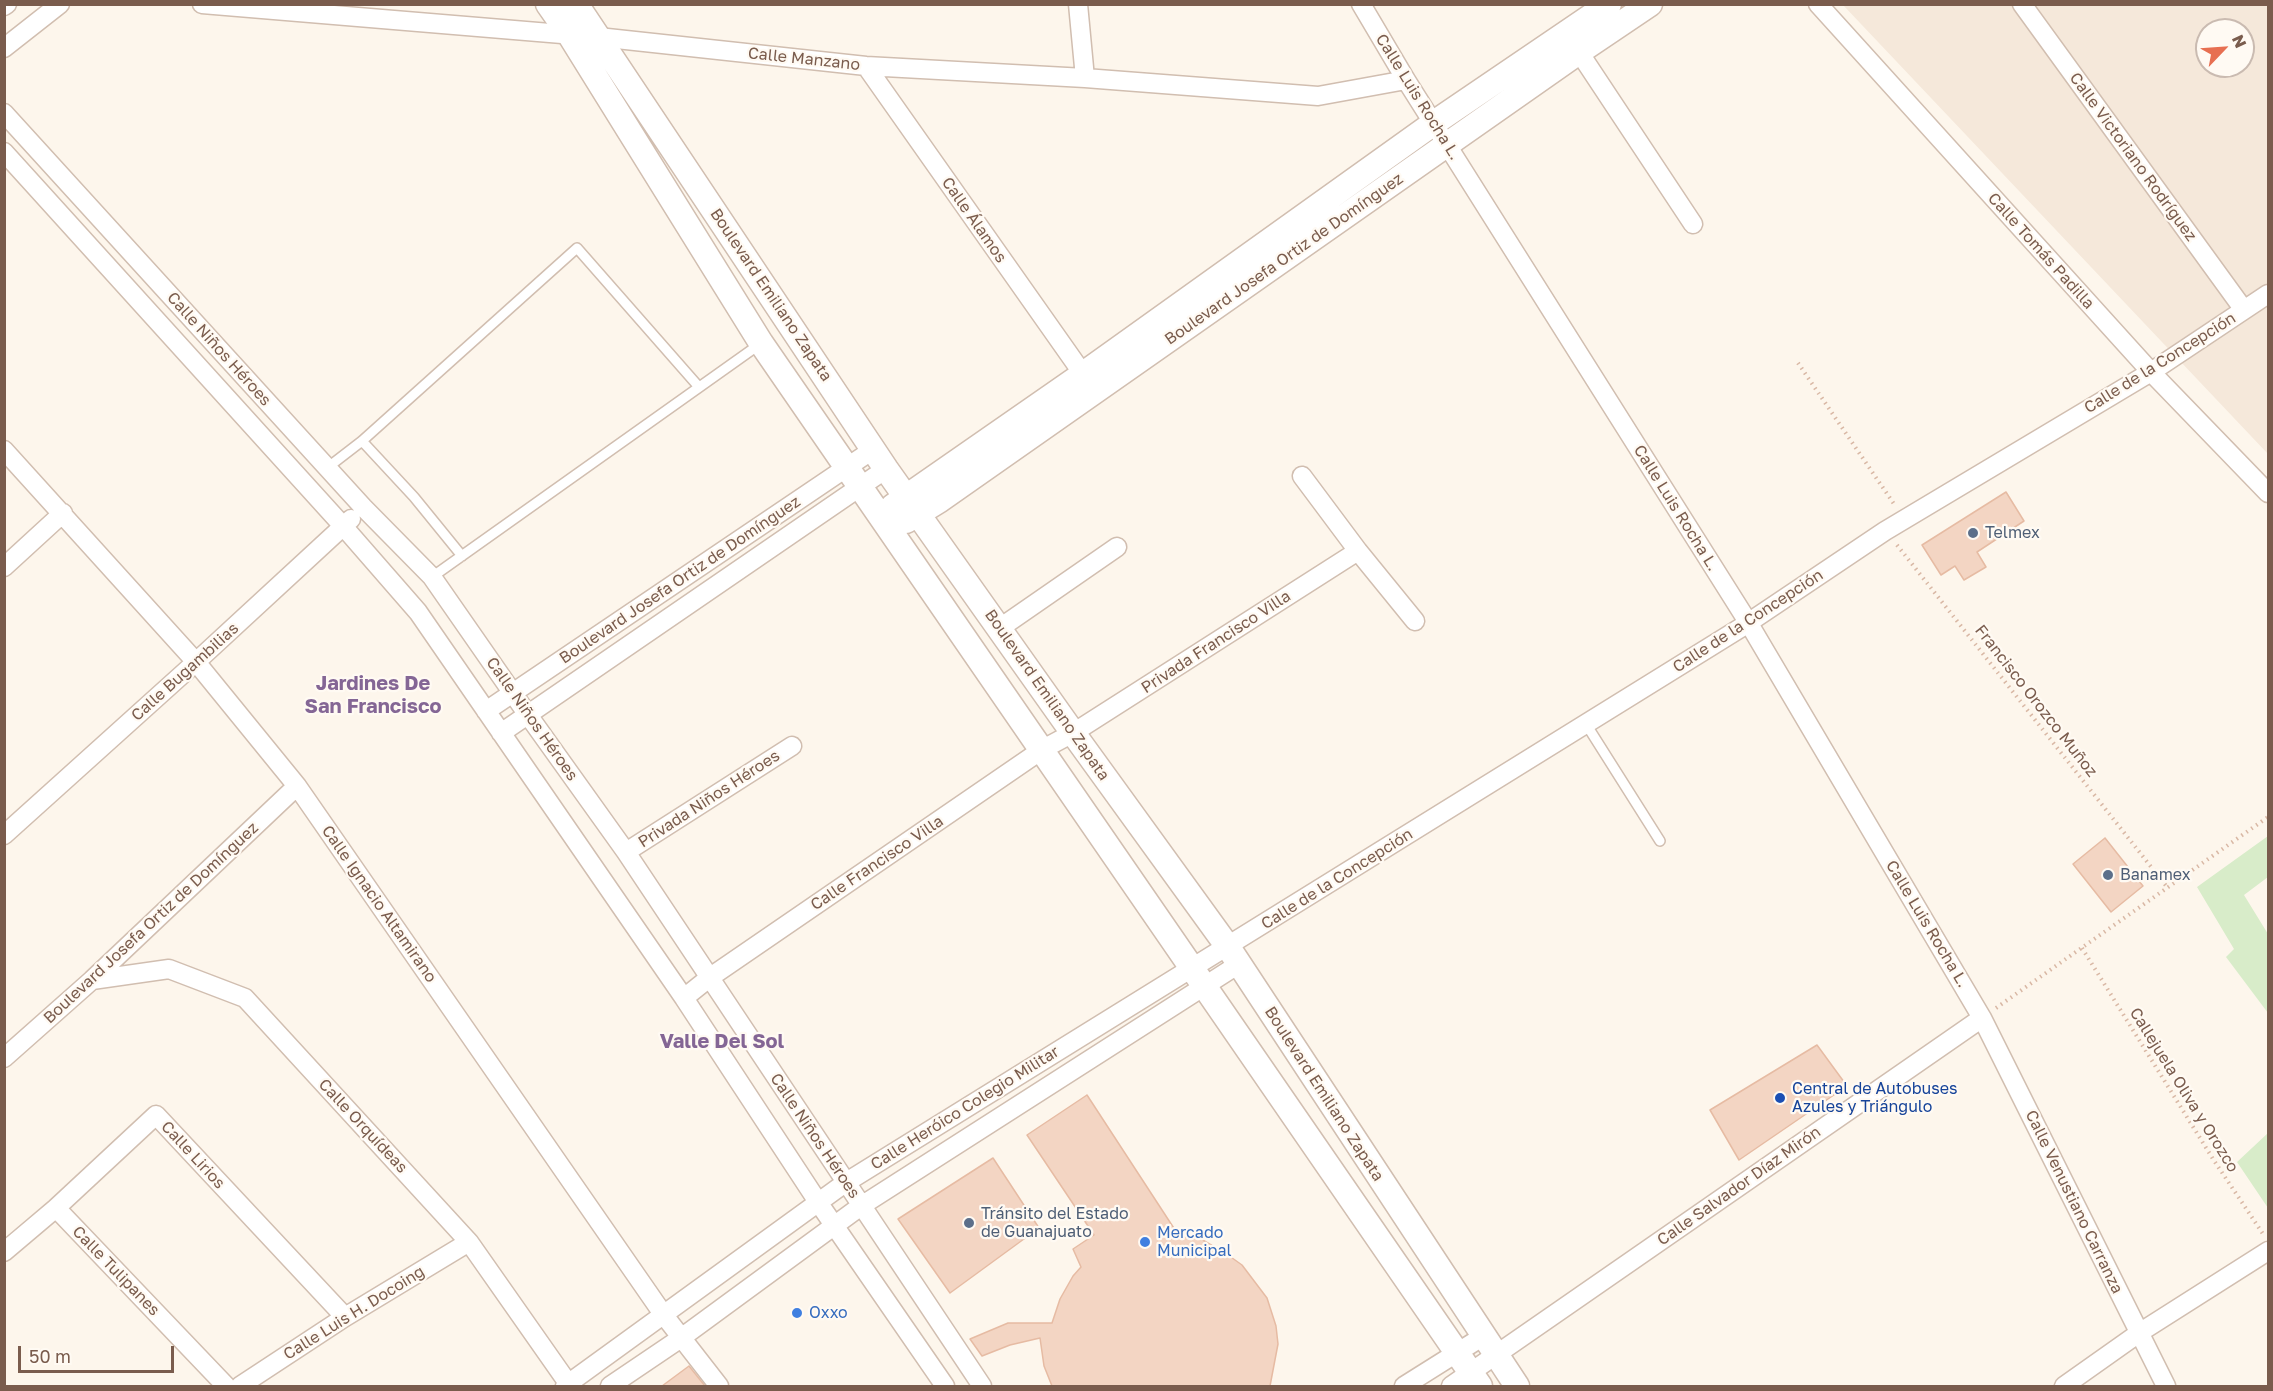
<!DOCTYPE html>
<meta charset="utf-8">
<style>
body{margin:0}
#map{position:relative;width:2273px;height:1391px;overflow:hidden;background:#fdf6ec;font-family:"Golos Text",sans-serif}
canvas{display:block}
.frame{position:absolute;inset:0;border:6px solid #7a5c4d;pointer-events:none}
.north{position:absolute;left:2195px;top:18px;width:60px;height:60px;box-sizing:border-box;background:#fffaf3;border:2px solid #cabbb1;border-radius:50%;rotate:65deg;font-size:16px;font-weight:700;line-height:24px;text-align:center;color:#7a5c4d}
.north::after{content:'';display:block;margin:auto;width:21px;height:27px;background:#e76f51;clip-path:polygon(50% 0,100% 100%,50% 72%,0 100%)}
.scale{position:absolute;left:18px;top:1346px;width:156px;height:27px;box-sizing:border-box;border:3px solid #7a5c4d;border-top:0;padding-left:8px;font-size:18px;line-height:21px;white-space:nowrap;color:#7a5c4d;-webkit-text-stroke:4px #fffaf3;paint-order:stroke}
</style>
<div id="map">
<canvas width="2273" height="1391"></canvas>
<div class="frame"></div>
<div class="north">N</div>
<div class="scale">50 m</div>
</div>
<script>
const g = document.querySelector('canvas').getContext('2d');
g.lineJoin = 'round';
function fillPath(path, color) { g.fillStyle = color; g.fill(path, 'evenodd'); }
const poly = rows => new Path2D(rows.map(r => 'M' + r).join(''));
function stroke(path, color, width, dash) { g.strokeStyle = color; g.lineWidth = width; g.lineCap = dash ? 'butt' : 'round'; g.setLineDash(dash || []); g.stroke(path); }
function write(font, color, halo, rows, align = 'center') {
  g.font = font + ' "Golos Text",sans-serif'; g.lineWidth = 4.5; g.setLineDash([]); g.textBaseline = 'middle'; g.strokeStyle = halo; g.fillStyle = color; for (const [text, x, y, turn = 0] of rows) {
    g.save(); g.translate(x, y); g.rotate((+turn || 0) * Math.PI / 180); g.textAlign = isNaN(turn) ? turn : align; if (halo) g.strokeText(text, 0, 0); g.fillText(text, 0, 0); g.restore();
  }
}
const residential = poly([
 [1843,5,2268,5,2268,454],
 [2207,30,2243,30,2243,66,2207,66]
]);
const green = poly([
 [2268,836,2268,877,2244,895,2268,934,2268,1013,2226,957,2234,949,2197,887],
 [2268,1133,2268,1208,2237,1162]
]);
const building = poly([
 [2006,492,2024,521,1977,552,1986,567,1964,580,1955,566,1941,575,1922,545,2006,492],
 [2105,838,2143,886,2111,912,2073,864,2105,838],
 [1817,1045,1847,1086,1739,1160,1710,1110,1817,1045],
 [1087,1095,1179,1236,1201,1239,1228,1255,1242,1265,1267,1298,1276,1326,1278,1344,1270,1386,1052,1386,1044,1366,1040,1338,1010,1345,982,1356,970,1339,1008,1323,1052,1323,1060,1299,1073,1276,1081,1267,1073,1249,1094,1235,1027,1135,1087,1095],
 [993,1158,1039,1228,950,1293,898,1219,993,1158],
 [689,1366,705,1386,662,1386,689,1366]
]);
const path = poly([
 [1798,363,1894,504],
 [1897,545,2167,887],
 [2082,948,2213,1159,2263,1234],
 [1996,1008,2268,817]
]);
const service = poly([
 [362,441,414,497,462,556],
 [327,468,362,441,577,248,699,387],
 [432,577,760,344],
 [1586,724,1660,841]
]);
const minor = poly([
 [202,4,598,37,866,66,1085,78,1318,96,1406,80],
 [1078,4,1085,78],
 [1361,4,1406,80,1748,622,1982,1018,2166,1386],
 [1818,4,2151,372,2268,493],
 [2022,4,2244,310],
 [4,6,7,4],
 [4,48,60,4],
 [1579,52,1693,224],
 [866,66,1083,374],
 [4,113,363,507,432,577,528,715,626,852,982,1386],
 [4,152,343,526,418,612,684,998,818,1202,945,1386],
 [4,450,196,662,297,786,663,1314,719,1386],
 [1302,476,1358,551,1415,621],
 [4,567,63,513],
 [1000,628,1117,547],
 [486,711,874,449],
 [501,733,886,469],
 [4,835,196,662,351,519],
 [626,852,792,746],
 [92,980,169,969,245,998,469,1242,570,1386],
 [684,998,709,978,1043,749,1073,733,1358,551],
 [4,1058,92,980,297,786],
 [56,1208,226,1386],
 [4,1252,56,1208,156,1115,345,1317],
 [240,1386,345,1317,469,1242],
 [565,1386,845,1183,1742,627,1885,531,2151,372,2268,294],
 [610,1386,681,1338,861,1206,1239,964],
 [1404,1386,1482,1337],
 [1451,1386,1982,1018],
 [2064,1386,2139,1333,2268,1251]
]);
const tertiary = poly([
 [548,4,569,34,761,343,1480,1386],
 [576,4,886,469,1073,733,1228,947,1517,1386],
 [893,506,1083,374,1434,123,1609,4],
 [906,521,940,500,1579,52,1650,4]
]);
const markers = [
 [1973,533,6,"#5c6f8a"],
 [2108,875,6,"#5c6f8a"],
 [1780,1098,6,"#1a4fb4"],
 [969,1223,6,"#5c6f8a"],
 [1145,1242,6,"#3f7fe0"],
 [797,1313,6,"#3f7fe0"]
];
const streetNames = [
 ["Calle Manzano",804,59,6],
 ["Calle Luis Rocha L.",1418,97,58],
 ["Calle Victoriano Rodríguez",2133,157,54],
 ["Calle Álamos",974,220,55],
 ["Calle Tomás Padilla",2041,251,48],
 ["Boulevard Josefa Ortiz de Domínguez",1284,259,-35],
 ["Boulevard Emiliano Zapata",771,295,56],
 ["Calle Niños Héroes",219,349,48],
 ["Calle de la Concepción",2160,363,-32],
 ["Calle Luis Rocha L.",1676,508,58],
 ["Boulevard Josefa Ortiz de Domínguez",680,580,-34],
 ["Calle de la Concepción",1748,621,-33],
 ["Privada Francisco Villa",1216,642,-33],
 ["Calle Bugambilias",185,672,-42],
 ["Boulevard Emiliano Zapata",1047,695,55],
 ["Francisco Orozco Muñoz",2036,701,52],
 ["Calle Niños Héroes",532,719,55],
 ["Privada Niños Héroes",709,799,-33],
 ["Calle Francisco Villa",877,863,-34],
 ["Calle de la Concepción",1337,879,-32],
 ["Calle Ignacio Altamirano",379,904,55],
 ["Boulevard Josefa Ortiz de Domínguez",151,923,-43],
 ["Calle Luis Rocha L.",1927,924,59],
 ["Callejuela Oliva y Orozco",2184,1090,58],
 ["Boulevard Emiliano Zapata",1324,1094,57],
 ["Calle Heróico Colegio Militar",965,1108,-32],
 ["Calle Orquídeas",363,1126,47],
 ["Calle Niños Héroes",815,1136,56],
 ["Calle Lirios",193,1155,47],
 ["Calle Salvador Díaz Mirón",1739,1186,-35],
 ["Calle Venustiano Carranza",2074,1202,64],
 ["Calle Tulipanes",116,1271,46],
 ["Calle Luis H. Docoing",354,1313,-32]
];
const serviceNames = [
 ["Telmex",1985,533],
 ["Banamex",2120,875],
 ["Tránsito del Estado",981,1214],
 ["de Guanajuato",981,1232]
];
const transitNames = [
 ["Central de Autobuses",1792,1089],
 ["Azules y Triángulo",1792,1107]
];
const shopNames = [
 ["Mercado",1157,1233],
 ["Municipal",1157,1251],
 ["Oxxo",809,1313]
];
const quarterNames = [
 ["Jardines De",373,684],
 ["San Francisco",373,707],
 ["Valle Del Sol",722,1042]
];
fillPath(residential, '#f5e8da');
fillPath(green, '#d8ecc9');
fillPath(building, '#f3d5c3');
stroke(building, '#e6bba3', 1.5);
stroke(service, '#d1beb0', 12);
stroke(minor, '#d1beb0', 21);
stroke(tertiary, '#d1beb0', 27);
stroke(path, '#d9b8a5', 4, [1.5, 4.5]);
stroke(service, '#fff', 9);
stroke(minor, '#fff', 18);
stroke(tertiary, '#fff', 24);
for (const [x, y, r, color] of markers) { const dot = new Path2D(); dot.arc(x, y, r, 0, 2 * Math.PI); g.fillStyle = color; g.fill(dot); stroke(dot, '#fffaf3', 2); }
write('16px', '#7a5c4d', '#fffaf3', streetNames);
write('16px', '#4e5e75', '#fffaf3', serviceNames, 'left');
write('16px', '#164399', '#fffaf3', transitNames, 'left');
write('16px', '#366cbe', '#fffaf3', shopNames, 'left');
write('bold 20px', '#846695', '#fffaf3', quarterNames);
</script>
